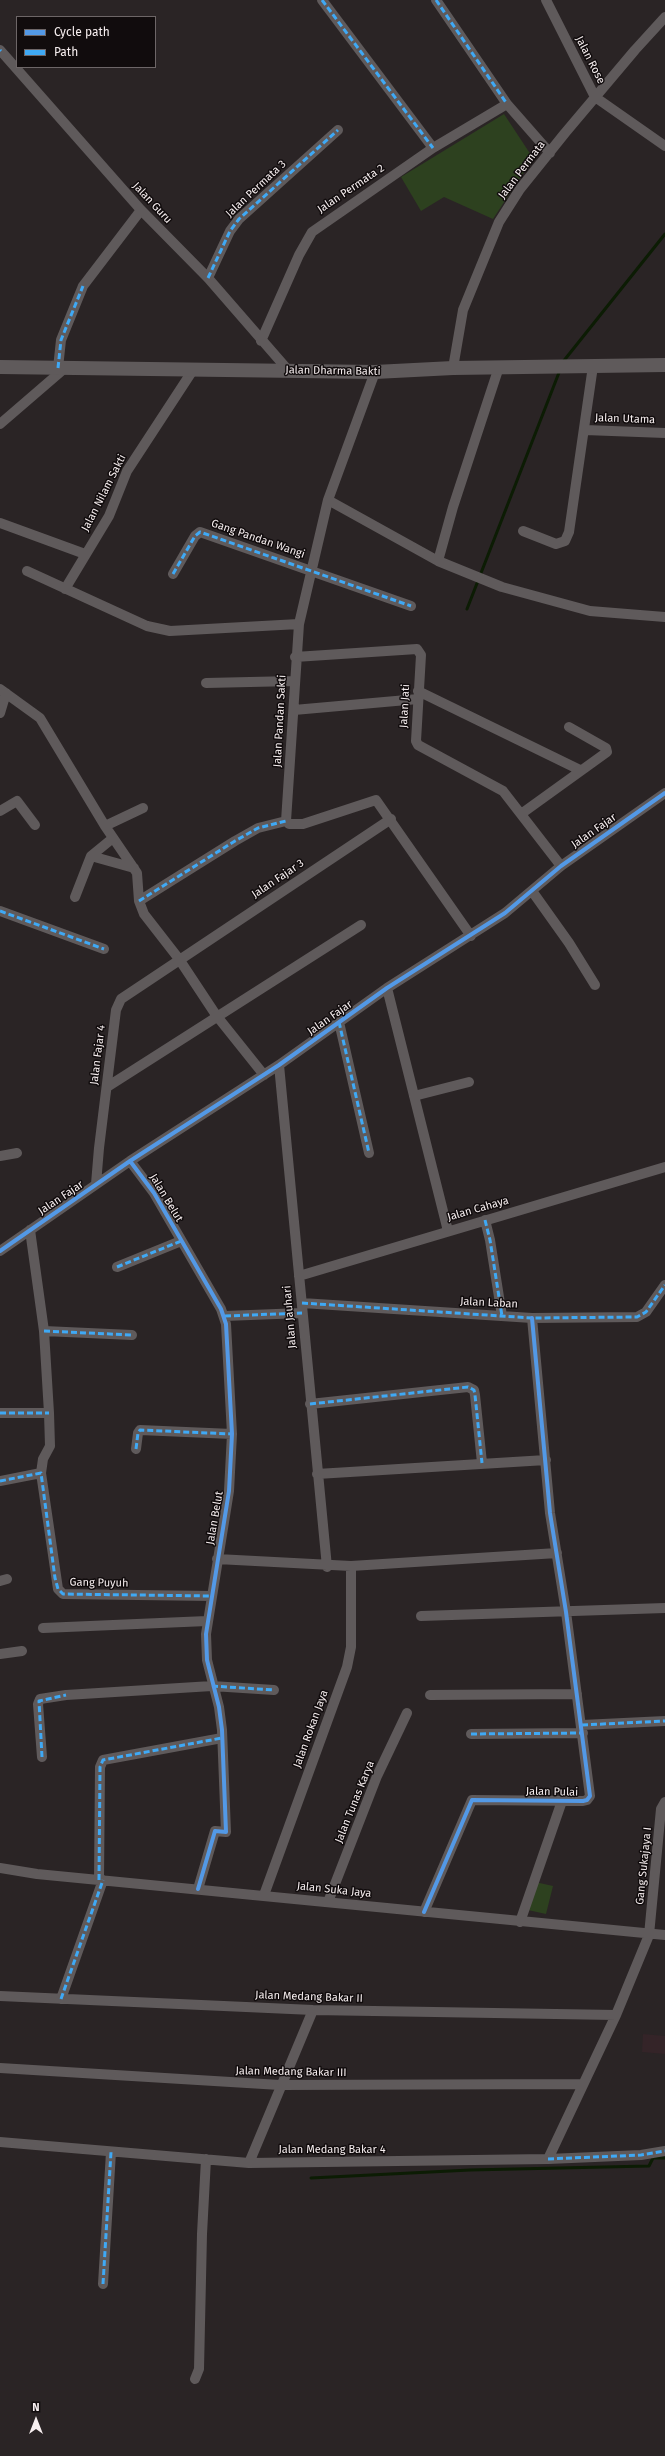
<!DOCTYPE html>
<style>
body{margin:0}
#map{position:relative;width:665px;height:2456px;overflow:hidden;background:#2a2425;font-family:"Fira Sans",sans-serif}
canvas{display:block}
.legend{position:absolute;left:16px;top:16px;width:140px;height:52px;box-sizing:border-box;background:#110c0d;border:1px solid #6d6667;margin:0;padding:5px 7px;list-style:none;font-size:12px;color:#f6eeef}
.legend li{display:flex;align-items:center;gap:8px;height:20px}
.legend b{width:20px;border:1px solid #6d6667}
.north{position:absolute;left:16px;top:2400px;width:40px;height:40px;-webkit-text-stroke:3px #110c0d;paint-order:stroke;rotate:0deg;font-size:11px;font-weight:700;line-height:16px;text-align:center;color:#f6eeef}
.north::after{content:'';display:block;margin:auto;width:14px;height:18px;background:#f6eeef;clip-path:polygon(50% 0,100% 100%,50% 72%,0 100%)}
</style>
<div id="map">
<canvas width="665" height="2456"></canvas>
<ul class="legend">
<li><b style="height:5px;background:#5399e6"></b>Cycle path</li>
<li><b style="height:5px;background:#3fa9f5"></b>Path</li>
</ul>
<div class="north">N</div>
</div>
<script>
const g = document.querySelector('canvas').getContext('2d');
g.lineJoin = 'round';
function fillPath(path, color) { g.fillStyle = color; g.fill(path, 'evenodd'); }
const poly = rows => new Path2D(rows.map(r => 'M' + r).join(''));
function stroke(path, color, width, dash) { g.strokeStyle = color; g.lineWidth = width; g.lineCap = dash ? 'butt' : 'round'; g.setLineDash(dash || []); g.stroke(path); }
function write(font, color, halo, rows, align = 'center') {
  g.font = font + ' "Fira Sans",sans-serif'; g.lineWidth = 3; g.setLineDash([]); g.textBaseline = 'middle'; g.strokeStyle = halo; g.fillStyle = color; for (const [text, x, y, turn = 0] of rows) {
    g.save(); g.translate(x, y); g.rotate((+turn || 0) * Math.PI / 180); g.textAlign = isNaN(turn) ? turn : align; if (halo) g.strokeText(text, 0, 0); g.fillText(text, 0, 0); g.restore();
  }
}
const built = poly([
 [643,2034,665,2036,665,2054,642,2052]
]);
const green = poly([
 [504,114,533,158,493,219,444,197,421,211,401,177],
 [535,1882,553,1886,546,1914,528,1910]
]);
const stream = poly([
 [562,363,665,234],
 [467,609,560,370],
 [311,2178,470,2170,649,2166,653,2158,665,2158]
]);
const minor = poly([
 [322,0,433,148],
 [436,0,507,104,550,153],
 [546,0,595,97,665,146],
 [0,50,141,210,208,278,288,370],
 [208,278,230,231,239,219,338,130],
 [261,341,299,255,312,232,433,148,507,104],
 [58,368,61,340,83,286,141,210],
 [453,368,463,310,499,222,520,189,565,133,635,50,665,17],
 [375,372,328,500,299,624,286,821,289,824,303,824,376,800,471,936],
 [0,424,65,368],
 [585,430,665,433],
 [328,500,438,561,502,587,590,611,665,617],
 [0,523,85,554],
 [523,531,556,544,565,541,569,532,593,366],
 [438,561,453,507,499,367],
 [27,571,147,626,170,631,299,624],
 [173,574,195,536,200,532,411,606],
 [65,589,109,516,127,471,193,370],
 [295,657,417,649,421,655,416,741,418,745,503,791,561,866],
 [206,683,294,681],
 [0,689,40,718,105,826,137,873,139,901,144,914,179,959,216,1015,264,1075],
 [418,691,580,770],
 [294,710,418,699],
 [0,713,6,693],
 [0,811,17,801,35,825],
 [521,814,607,752,606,748,569,727],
 [105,826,143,808],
 [91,856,134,868],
 [532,891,569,943,595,985],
 [75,897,91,856,113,838],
 [139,901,235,841,258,828,286,821],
 [0,911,104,949],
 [387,988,448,1231],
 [339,1022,369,1153],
 [279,1065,327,1567],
 [107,1087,361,925],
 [414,1096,469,1082],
 [0,1156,17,1153],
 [130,1161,154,1193,221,1309,226,1324,232,1434,229,1491,206,1634,207,1660,219,1707,222,1730,226,1832,215,1831,198,1889],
 [96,1184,99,1148,116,1010,121,999,391,819],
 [485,1220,490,1240,502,1316],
 [30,1230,44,1331,49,1413,50,1446,43,1459,41,1473,58,1589,63,1594,212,1596],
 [0,1251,130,1161,279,1065,387,988,505,913,561,866,665,793],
 [117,1267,181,1241],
 [299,1276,665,1167],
 [302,1303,532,1318,637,1317,646,1312,665,1285],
 [225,1316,302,1313],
 [44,1331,132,1335],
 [310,1404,468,1387,474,1390,475,1395,482,1463],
 [0,1413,49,1413],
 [136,1449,138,1433,140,1430,232,1434],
 [317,1474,546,1460],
 [0,1481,41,1473],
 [217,1559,351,1566,557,1553],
 [0,1581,7,1579],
 [421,1616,665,1608],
 [43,1628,207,1621],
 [0,1654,22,1651],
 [430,1695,577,1694],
 [582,1725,665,1721],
 [471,1734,583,1733],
 [42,1757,38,1704,40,1699,66,1695,212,1686,274,1690],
 [0,1868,37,1874,665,1935],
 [99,1880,100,1767,103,1760,222,1738],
 [264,1895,347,1667,351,1647,351,1566],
 [328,1902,377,1776,407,1713],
 [424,1912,472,1800,583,1801,587,1800,590,1796,566,1612,550,1513,532,1318],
 [520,1922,562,1801],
 [0,1996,313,2010,616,2015],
 [61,1999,103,1880],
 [0,2068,280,2085,582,2084],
 [0,2142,249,2163,548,2159,641,2155,665,2151],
 [548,2159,616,2015,649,1935,661,1809,665,1802],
 [249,2163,313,2010],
 [103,2284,111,2152],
 [195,2379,199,2369,202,2234,206,2159]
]);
const secondary = poly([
 [0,367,375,372,453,368,665,365]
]);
const quiet = poly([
 [322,0,433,148],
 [436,0,507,104],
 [0,50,1,51],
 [208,278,230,231,239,219,338,130],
 [58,368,61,340,83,286],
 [173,574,195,536,200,532,411,606],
 [139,901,235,841,258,828,286,821],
 [0,911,104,949],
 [339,1022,369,1153],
 [485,1220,490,1240,502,1316],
 [117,1267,181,1241],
 [302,1303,532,1318,637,1317,646,1312,665,1285],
 [225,1316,302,1313],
 [44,1331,132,1335],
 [310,1404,468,1387,474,1390,475,1395,482,1463],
 [0,1413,49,1413],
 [136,1449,138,1433,140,1430,232,1434],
 [0,1481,41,1473,55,1578,58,1589,63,1594,212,1596],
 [212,1686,274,1690],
 [582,1725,665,1721],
 [471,1734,583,1733],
 [42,1757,39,1701,66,1695],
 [99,1880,100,1767,103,1760,222,1738],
 [61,1999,103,1880],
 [548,2159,641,2155,665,2151],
 [103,2284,111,2152]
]);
const cycleway = poly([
 [130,1161,154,1193,221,1309,226,1324,232,1434,229,1491,206,1634,207,1660,219,1707,222,1730,226,1832,215,1831,198,1889],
 [0,1251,130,1161,279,1065,387,988,505,913,561,866,665,793],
 [424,1912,472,1800,583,1801,587,1800,590,1796,566,1612,550,1513,532,1318]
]);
const streetNames = [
 ["Jalan Rose",590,60,63],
 ["Jalan Permata",522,170,-53],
 ["Jalan Permata 3",256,189,-43],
 ["Jalan Permata 2",351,189,-34],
 ["Jalan Guru",152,203,47],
 ["Jalan Dharma Bakti",333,371,1],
 ["Jalan Utama",625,419,2],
 ["Jalan Nilam Sakti",104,493,-63],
 ["Gang Pandan Wangi",258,539,19],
 ["Jalan Jati",405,706,-87],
 ["Jalan Pandan Sakti",280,721,-87],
 ["Jalan Fajar",594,831,-35],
 ["Jalan Fajar 3",278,879,-34],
 ["Jalan Fajar",330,1018,-35],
 ["Jalan Fajar 4",98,1055,-83],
 ["Jalan Fajar",61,1198,-34],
 ["Jalan Belut",166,1198,59],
 ["Jalan Cahaya",478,1209,-16],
 ["Jalan Laban",489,1303,3],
 ["Jalan Jauhari",290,1317,-95],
 ["Jalan Belut",215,1518,-80],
 ["Gang Puyuh",99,1583,1],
 ["Jalan Rokan Jaya",311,1729,-70],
 ["Jalan Pulai",552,1792,1],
 ["Jalan Tunas Karya",355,1802,-68],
 ["Gang Sukajaya I",644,1866,-84],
 ["Jalan Suka Jaya",334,1890,6],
 ["Jalan Medang Bakar II",309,1997,2],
 ["Jalan Medang Bakar III",291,2072,1],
 ["Jalan Medang Bakar 4",332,2150]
];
fillPath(built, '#342428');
fillPath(green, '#2d411f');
stroke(stream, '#0c1c04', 3);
stroke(minor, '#5f5a5b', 10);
stroke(secondary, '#5f5a5b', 14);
stroke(quiet, '#3fa9f5', 3, [6, 3]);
stroke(cycleway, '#5399e6', 4);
write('11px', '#f6eeef', '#110c0d', streetNames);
</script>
